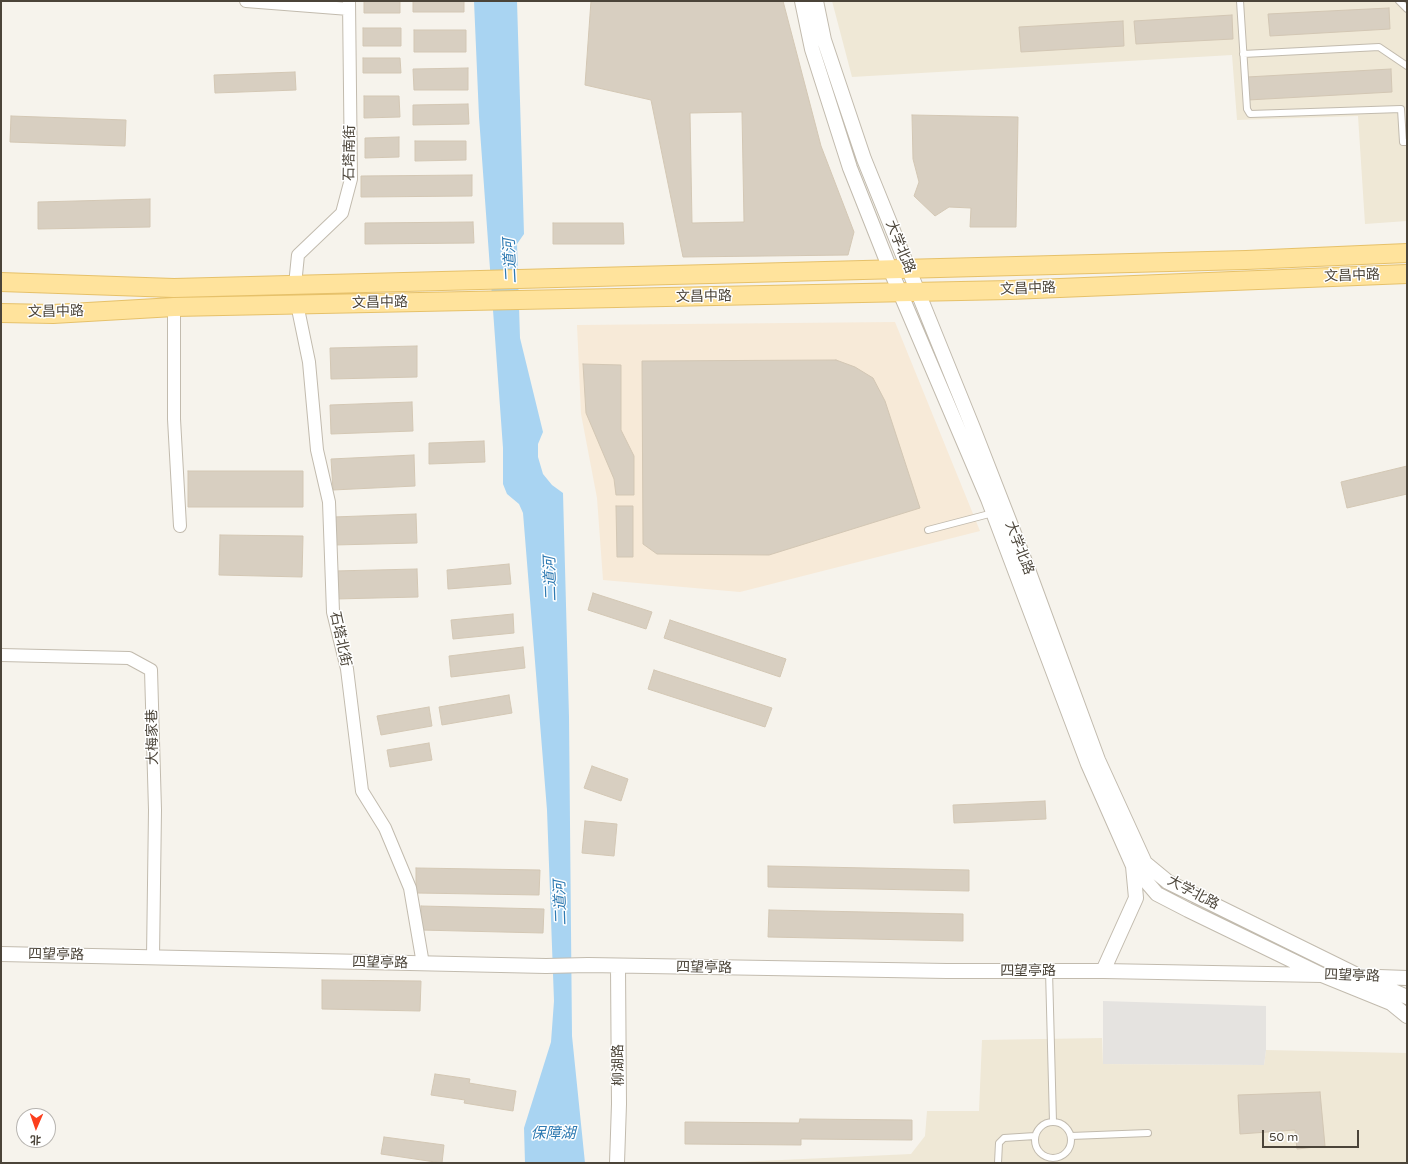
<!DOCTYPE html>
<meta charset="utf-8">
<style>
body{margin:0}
#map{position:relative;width:1408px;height:1164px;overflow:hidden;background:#f6f3ec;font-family:"Varela Round","Noto Sans SC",sans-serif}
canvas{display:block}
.frame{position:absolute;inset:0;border:2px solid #4b4439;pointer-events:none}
.north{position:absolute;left:16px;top:1108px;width:40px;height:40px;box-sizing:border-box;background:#fff;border:1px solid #b7b4b0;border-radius:50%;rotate:182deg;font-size:11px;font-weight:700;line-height:16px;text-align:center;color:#4b4439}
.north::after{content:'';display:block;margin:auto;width:14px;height:18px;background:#fc3f1d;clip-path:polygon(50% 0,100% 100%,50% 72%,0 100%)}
.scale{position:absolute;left:1262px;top:1130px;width:97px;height:18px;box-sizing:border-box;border:2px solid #4b4439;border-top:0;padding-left:5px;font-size:12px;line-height:14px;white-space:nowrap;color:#4b4439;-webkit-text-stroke:3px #fff;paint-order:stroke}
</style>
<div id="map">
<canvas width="1408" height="1164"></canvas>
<div class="frame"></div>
<div class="north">北</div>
<div class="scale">50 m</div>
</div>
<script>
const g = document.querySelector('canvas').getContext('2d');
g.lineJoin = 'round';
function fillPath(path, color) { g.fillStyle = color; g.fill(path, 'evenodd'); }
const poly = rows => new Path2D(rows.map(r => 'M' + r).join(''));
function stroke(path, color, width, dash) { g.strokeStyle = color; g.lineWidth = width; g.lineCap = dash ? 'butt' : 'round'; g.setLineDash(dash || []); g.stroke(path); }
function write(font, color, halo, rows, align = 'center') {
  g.font = font + ' "Varela Round","Noto Sans SC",sans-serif'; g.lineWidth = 3; g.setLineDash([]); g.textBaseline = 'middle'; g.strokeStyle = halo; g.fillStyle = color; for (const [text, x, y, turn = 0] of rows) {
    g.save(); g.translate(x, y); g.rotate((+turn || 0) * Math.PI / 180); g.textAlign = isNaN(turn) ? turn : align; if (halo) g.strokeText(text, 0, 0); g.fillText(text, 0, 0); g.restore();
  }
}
const commercial = poly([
 [895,322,980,531,740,592,603,580,597,498,581,414,577,325]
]);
const education = poly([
 [832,1,1407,1,1407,221,1365,224,1358,116,1237,120,1232,55,852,77],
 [1102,1038,1103,1064,1264,1065,1266,1050,1407,1053,1407,1163,717,1163,911,1154,925,1136,927,1111,979,1111,982,1040]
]);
const parking = poly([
 [1103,1001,1266,1006,1266,1050,1264,1065,1103,1064]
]);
const water = poly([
 [474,1,517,1,524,234,517,244,520,338,543,432,538,444,538,457,543,474,552,485,563,493,569,717,572,1036,585,1163,525,1163,524,1128,551,1042,554,1001,547,810,523,513,519,504,507,494,503,484,503,448,479,117]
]);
const building = poly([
 [364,1,400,1,400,13,364,13,364,1],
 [413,1,464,1,464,12,413,12,413,1],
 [591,1,783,1,821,146,854,232,848,255,683,257,651,100,585,85,591,1],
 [1389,8,1390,29,1270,36,1268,14,1389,8],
 [1232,15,1233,39,1136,44,1134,21,1232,15],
 [1123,21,1124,46,1021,52,1019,27,1123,21],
 [363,28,401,28,401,46,363,46,363,28],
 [414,30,466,30,466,52,414,52,414,30],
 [363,58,400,58,401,73,363,73,363,58],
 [468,68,468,90,414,90,413,69,468,68],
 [1391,69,1392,92,1248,100,1247,77,1391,69],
 [295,72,296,90,215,93,214,75,295,72],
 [364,96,399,96,400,117,364,118,364,96],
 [468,104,469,124,413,125,413,105,468,104],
 [742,112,744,222,692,223,690,113,742,112],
 [912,115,1018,117,1016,227,970,227,971,208,949,207,935,216,914,196,919,182,913,159,912,115],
 [11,116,126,120,125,146,10,142,11,116],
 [399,137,399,157,365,158,365,138,399,137],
 [415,141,466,141,466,160,415,161,415,141],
 [472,175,472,196,361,197,361,176,472,175],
 [150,199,150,227,38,229,38,202,150,199],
 [473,222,474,243,365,244,365,223,473,222],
 [553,223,623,223,624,244,553,244,553,223],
 [417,346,417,377,331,379,330,348,417,346],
 [836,360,855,367,873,378,885,401,920,508,769,555,657,554,643,544,642,361,836,360],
 [583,364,621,365,621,430,634,456,634,495,616,495,614,479,586,413,583,364],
 [412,402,413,431,331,434,330,405,412,402],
 [484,441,485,462,429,464,429,443,484,441],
 [414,455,415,486,333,490,331,459,414,455],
 [1407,466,1407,494,1347,508,1341,482,1407,466],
 [188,471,303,471,303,507,188,507,188,471],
 [616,506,633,506,633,557,617,557,616,506],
 [416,514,417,543,334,545,333,517,416,514],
 [220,535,303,536,302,577,219,575,220,535],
 [509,564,511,584,448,589,447,570,509,564],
 [417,569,418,597,335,599,334,571,417,569],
 [593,593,652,612,646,629,588,610,593,593],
 [513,614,514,633,453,639,451,620,513,614],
 [670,620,786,659,780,677,664,638,670,620],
 [523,647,525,668,451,677,449,656,523,647],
 [654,670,772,708,765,727,648,689,654,670],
 [509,695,512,713,442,725,439,707,509,695],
 [429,707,432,726,381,735,377,716,429,707],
 [429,743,432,760,390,767,387,750,429,743],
 [592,766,628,779,621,801,584,788,592,766],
 [1045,801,1046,819,954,823,953,805,1045,801],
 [585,821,617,824,614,856,582,853,585,821],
 [768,866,969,870,969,891,768,887,768,866],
 [416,868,540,870,539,895,416,893,416,868],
 [421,906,544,909,543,933,420,930,421,906],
 [769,910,963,914,963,941,768,937,769,910],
 [322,980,421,981,420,1011,322,1009,322,980],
 [435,1074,470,1079,469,1083,516,1091,513,1111,464,1103,465,1100,431,1095,435,1074],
 [1320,1092,1325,1146,1297,1149,1295,1130,1240,1134,1238,1095,1320,1092],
 [800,1119,912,1120,912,1140,801,1139,801,1145,685,1144,685,1122,799,1123,800,1119],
 [384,1137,444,1145,442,1163,381,1154,384,1137]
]);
const path = poly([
 [1053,1158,1053,1163]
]);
const service = poly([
 [1240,1,1247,109,1250,114,1401,109,1403,142,1407,142],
 [1399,1,1407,9],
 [1243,54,1379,47,1407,66],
 [928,530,993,513],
 [1049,971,1053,1122],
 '1035 1140a18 18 0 1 1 36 0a18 18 0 1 1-36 0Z',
 [1071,1136,1148,1133],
 [998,1163,999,1143,1004,1138,1035,1136]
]);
const minor = poly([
 [246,1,349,9],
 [295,285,298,255,342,213,351,179,349,1],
 [297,304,309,362,317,450,329,502,333,612,347,669,362,791,385,828,410,888,423,964],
 [174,307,174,419,180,526],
 [1,655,129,658,151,670,155,810,153,957]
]);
const tertiary = poly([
 [802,1,812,49,850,168,890,269,988,499,1088,764,1133,866,1157,894,1188,910,1322,975,1391,1003,1407,1016],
 [816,1,824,40,864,159,973,428,1026,564,1098,760,1145,863,1168,882,1361,977,1407,997],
 [1,954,546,966,588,965,947,971,1103,971,1322,975,1407,978],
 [1103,971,1136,898,1133,866],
 [617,1163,619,1104,618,967]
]);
const primary = poly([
 [1,282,174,288,1246,260,1407,253],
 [1,313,53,314,174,307,1010,290,1407,274]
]);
const streetNames = [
 ["石塔南街",350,153,-89],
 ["大学北路",900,247,68],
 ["文昌中路",1352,276,-2],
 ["文昌中路",1028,289,-2],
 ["文昌中路",704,297,-1],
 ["文昌中路",380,303,-1],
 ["文昌中路",56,312,-1],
 ["大学北路",1019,548,69],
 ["石塔北街",340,639,78],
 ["大梅家巷",153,737,-91],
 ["大学北路",1193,893,28],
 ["四望亭路",56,955,1],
 ["四望亭路",380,963,1],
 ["四望亭路",704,968,1],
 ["四望亭路",1028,971],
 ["四望亭路",1352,976,2],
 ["柳湖路",619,1065,-91]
];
const waterNames = [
 ["二道河",511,261,-93],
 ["二道河",551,579,-92],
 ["二道河",561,903,-92],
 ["保障湖",553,1134]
];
fillPath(commercial, '#f7ead8');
fillPath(education, '#efe8d6');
fillPath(parking, '#e5e3e0');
fillPath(water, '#a9d4f2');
fillPath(building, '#d8cfc1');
stroke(building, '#d3c7b4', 1);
stroke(service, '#c2bbae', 8);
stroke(minor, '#c2bbae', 14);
stroke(tertiary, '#c2bbae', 16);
stroke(primary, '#e6c16a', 20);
stroke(path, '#c4b79f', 2.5, [2, 2]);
stroke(service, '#fff', 6);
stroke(minor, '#fff', 12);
stroke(tertiary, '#fff', 14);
stroke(primary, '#ffe39c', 18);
write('14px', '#4b4439', '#fff', streetNames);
write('italic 15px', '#2e7ab2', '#fff', waterNames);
</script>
